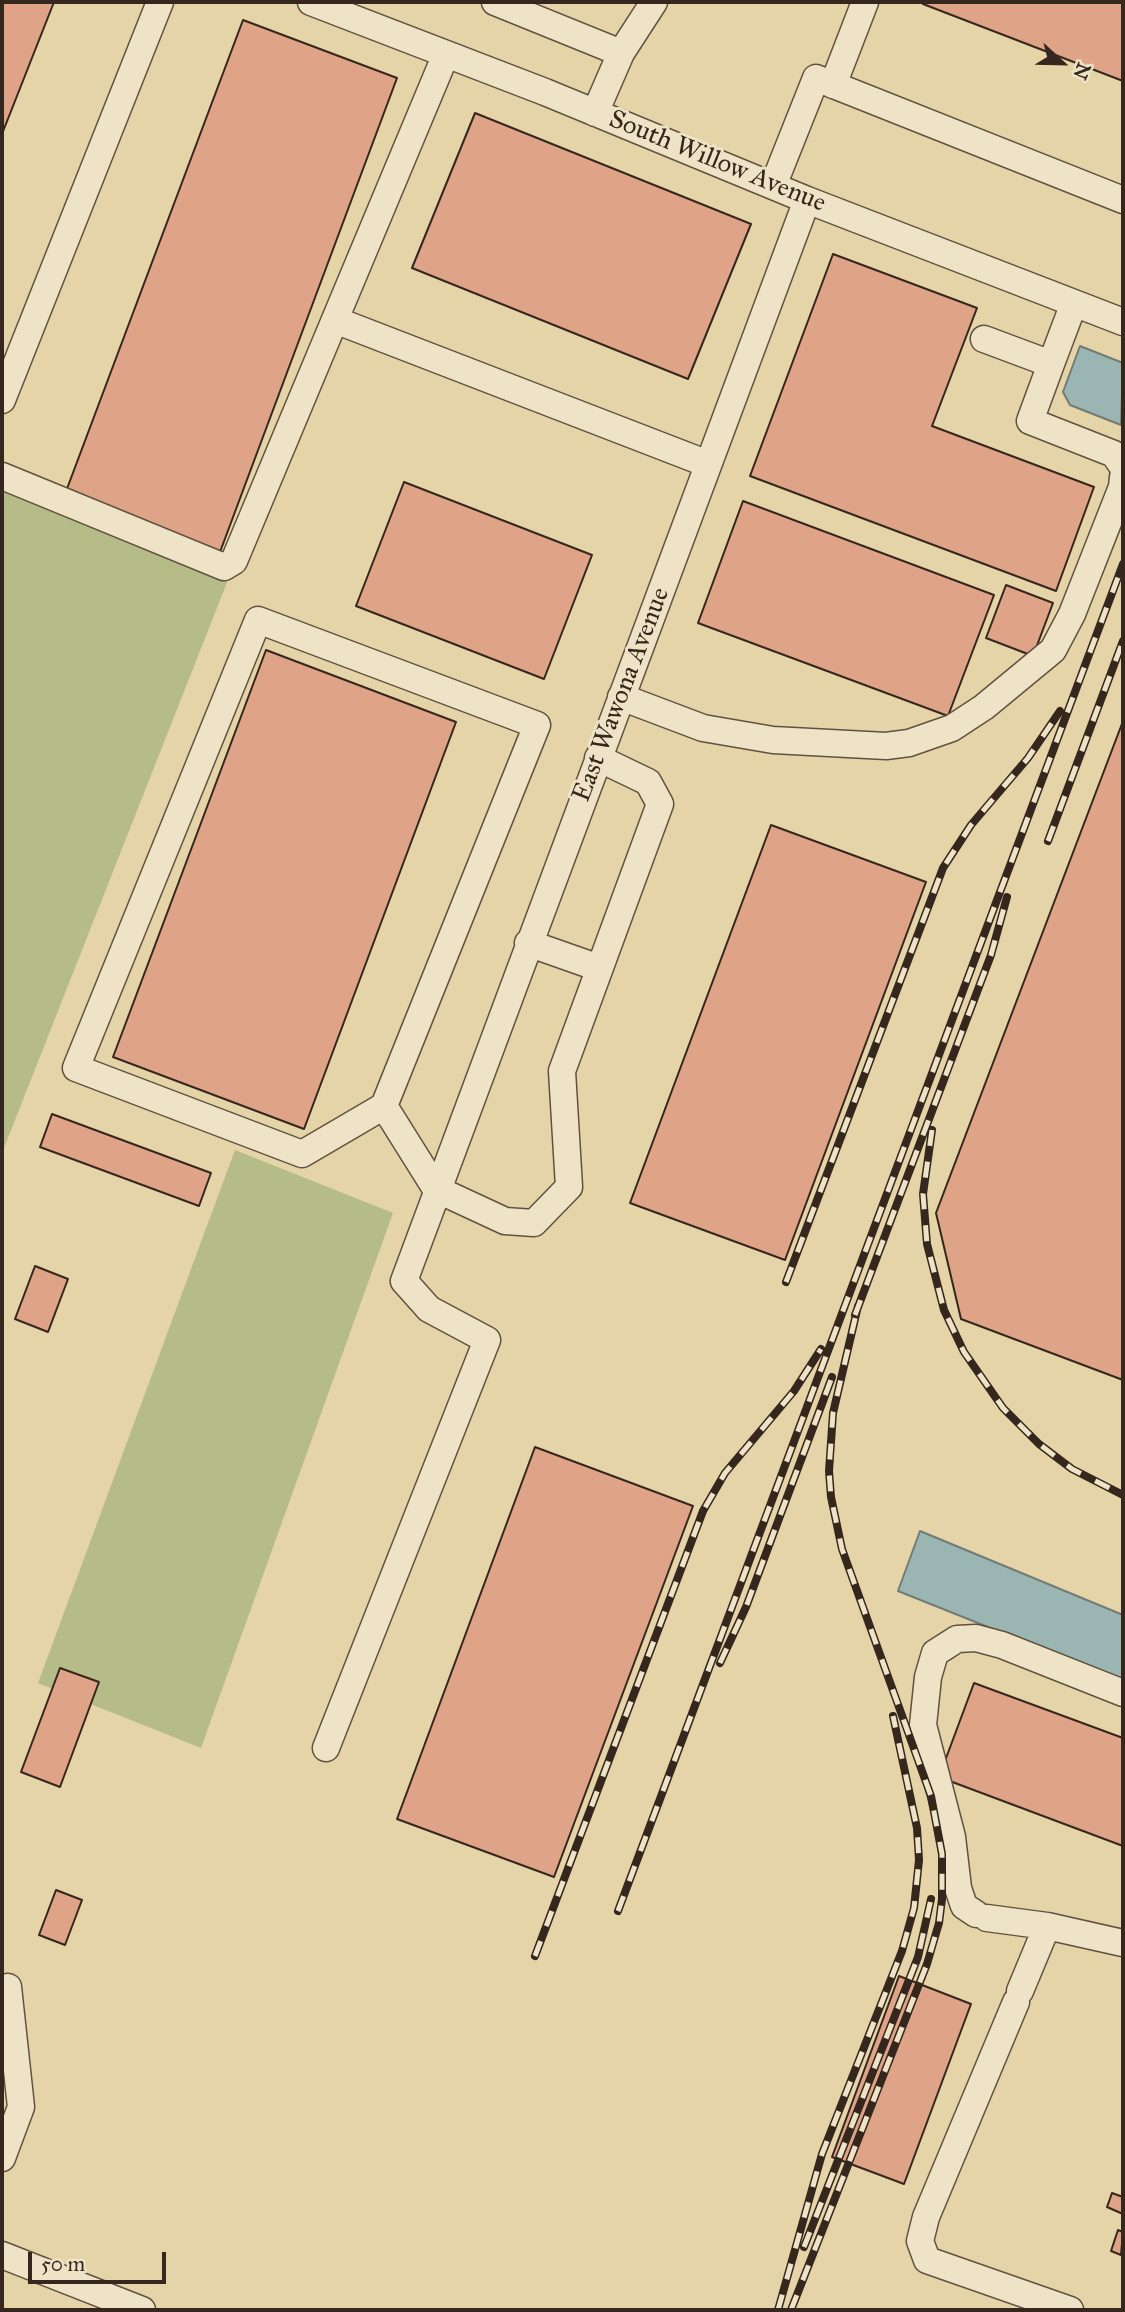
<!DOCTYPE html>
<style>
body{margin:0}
#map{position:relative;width:1125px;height:2312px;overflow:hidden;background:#e5d4a7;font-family:"IM FELL Great Primer",serif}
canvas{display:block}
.frame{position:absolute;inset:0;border:4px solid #35271d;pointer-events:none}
.north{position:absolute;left:1027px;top:28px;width:70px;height:70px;-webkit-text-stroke:5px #eee3c6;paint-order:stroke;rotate:112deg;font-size:19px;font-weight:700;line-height:28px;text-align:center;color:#35271d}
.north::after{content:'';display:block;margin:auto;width:24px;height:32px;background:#35271d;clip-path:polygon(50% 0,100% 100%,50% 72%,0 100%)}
.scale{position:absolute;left:28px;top:2252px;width:138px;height:32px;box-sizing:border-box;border:4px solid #35271d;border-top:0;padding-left:9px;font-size:21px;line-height:24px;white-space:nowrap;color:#35271d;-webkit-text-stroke:5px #eee3c6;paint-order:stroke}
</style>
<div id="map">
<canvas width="1125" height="2312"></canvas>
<div class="frame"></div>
<div class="north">N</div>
<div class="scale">50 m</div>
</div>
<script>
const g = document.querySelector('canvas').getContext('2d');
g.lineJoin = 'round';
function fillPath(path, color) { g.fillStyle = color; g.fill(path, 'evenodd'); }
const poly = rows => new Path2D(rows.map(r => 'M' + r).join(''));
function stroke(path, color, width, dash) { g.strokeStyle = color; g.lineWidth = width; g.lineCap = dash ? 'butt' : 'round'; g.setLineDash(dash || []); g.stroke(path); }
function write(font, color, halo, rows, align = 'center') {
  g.font = font + ' "IM FELL Great Primer",serif'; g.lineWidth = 6; g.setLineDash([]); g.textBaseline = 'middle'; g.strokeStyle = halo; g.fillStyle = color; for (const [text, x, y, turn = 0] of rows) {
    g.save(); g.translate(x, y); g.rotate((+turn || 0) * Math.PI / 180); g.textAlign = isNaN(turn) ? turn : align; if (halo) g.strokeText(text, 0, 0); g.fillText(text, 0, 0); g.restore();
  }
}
const green = poly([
 [2,490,228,580,2,1153],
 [235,1150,393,1213,201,1748,38,1683]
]);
const water = poly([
 [1080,346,1123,363,1121,425,1070,405,1063,392,1080,346],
 [920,1531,1123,1615,1123,1681,898,1591,920,1531]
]);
const building = poly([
 [2,2,54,2,2,134,2,2],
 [924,2,1123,2,1123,81,923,4,924,2],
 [243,20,397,78,220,552,65,494,243,20],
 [475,113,751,224,688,379,412,268,475,113],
 [833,254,977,308,932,426,1094,487,1056,591,750,476,833,254],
 [404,482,592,555,544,679,356,606,404,482],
 [743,501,994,595,948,716,698,623,743,501],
 [1006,585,1053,603,1033,656,986,638,1006,585],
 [266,650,456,722,304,1129,113,1057,266,650],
 [1123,721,1123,1380,961,1319,936,1213,1123,721],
 [771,825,926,882,785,1260,630,1203,771,825],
 [52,1114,211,1173,199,1206,40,1147,52,1114],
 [35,1266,68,1279,48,1332,15,1319,35,1266],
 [535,1447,693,1506,554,1877,397,1819,535,1447],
 [60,1668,99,1682,60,1787,21,1772,60,1668],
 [974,1683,1123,1738,1123,1846,939,1777,974,1683],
 [56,1890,82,1900,65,1945,39,1935,56,1890],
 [899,1976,971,2004,904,2184,832,2157,899,1976],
 [1112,2193,1123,2197,1123,2214,1107,2207,1112,2193],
 [1118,2230,1123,2232,1121,2255,1111,2251,1118,2230]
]);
const minor = poly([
 [311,2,545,92,807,200,1123,322],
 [495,2,621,53],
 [833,85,865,2],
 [595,113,621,53,654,2],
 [773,186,816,78,1123,200],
 [335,320,708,464],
 [984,339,1051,364,1074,303],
 [1051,364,1030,421,1114,454,1123,467],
 [2,400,160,2],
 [2,476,224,567,234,561,446,54],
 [621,697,703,728,773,740,886,746,909,743,952,728,984,707,1053,650,1072,614,1122,487,1123,477],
 [528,943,599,968],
 [384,1106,302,1154,76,1068,258,620,537,725,384,1106,436,1189,505,1221,534,1223,569,1187,562,1071,660,804,648,782,598,758],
 [326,1748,487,1340,429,1309,404,1281,807,200],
 [976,1914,964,1906,958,1888,952,1837,923,1725,928,1677,935,1653,957,1639,976,1638,1002,1645,1123,1693],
 [987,1918,1047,1926],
 [1020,1991,1047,1926,1123,1943],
 [1016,2002,926,2217,920,2241,927,2260,1070,2310],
 [2,2158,21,2107,8,1987],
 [2,2255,142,2310]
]);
const rail = poly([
 [1048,841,1123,641],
 [932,1130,923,1194,927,1244,944,1310,964,1352,1003,1408,1039,1444,1072,1469,1123,1495],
 [786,1282,943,868,971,825,1028,758,1060,711],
 [855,1315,991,955,1007,897],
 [720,1663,746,1607,832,1377],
 [618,1911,1123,564],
 [535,1956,703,1511,725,1473,794,1391,821,1349],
 [804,2247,918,1957,931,1899],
 [778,2310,822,2154,902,1951,914,1908,919,1860,917,1828,893,1716],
 [791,2310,927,1964,939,1923,942,1899,942,1854,931,1796,842,1549,831,1497,829,1471,833,1413,858,1306]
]);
const streetNames = [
 ["South Willow Avenue",717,162,22],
 ["East Wawona Avenue",622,695,-69]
];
fillPath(green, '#b6bc87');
fillPath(water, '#9bb5b3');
stroke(water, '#727c77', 2);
fillPath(building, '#dfa388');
stroke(building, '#35271d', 2);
stroke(minor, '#615240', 29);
stroke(minor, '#eee3c6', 26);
stroke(rail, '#35271d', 8);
stroke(rail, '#eee3c6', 5, [16]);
write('26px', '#35271d', '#eee3c6', streetNames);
</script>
